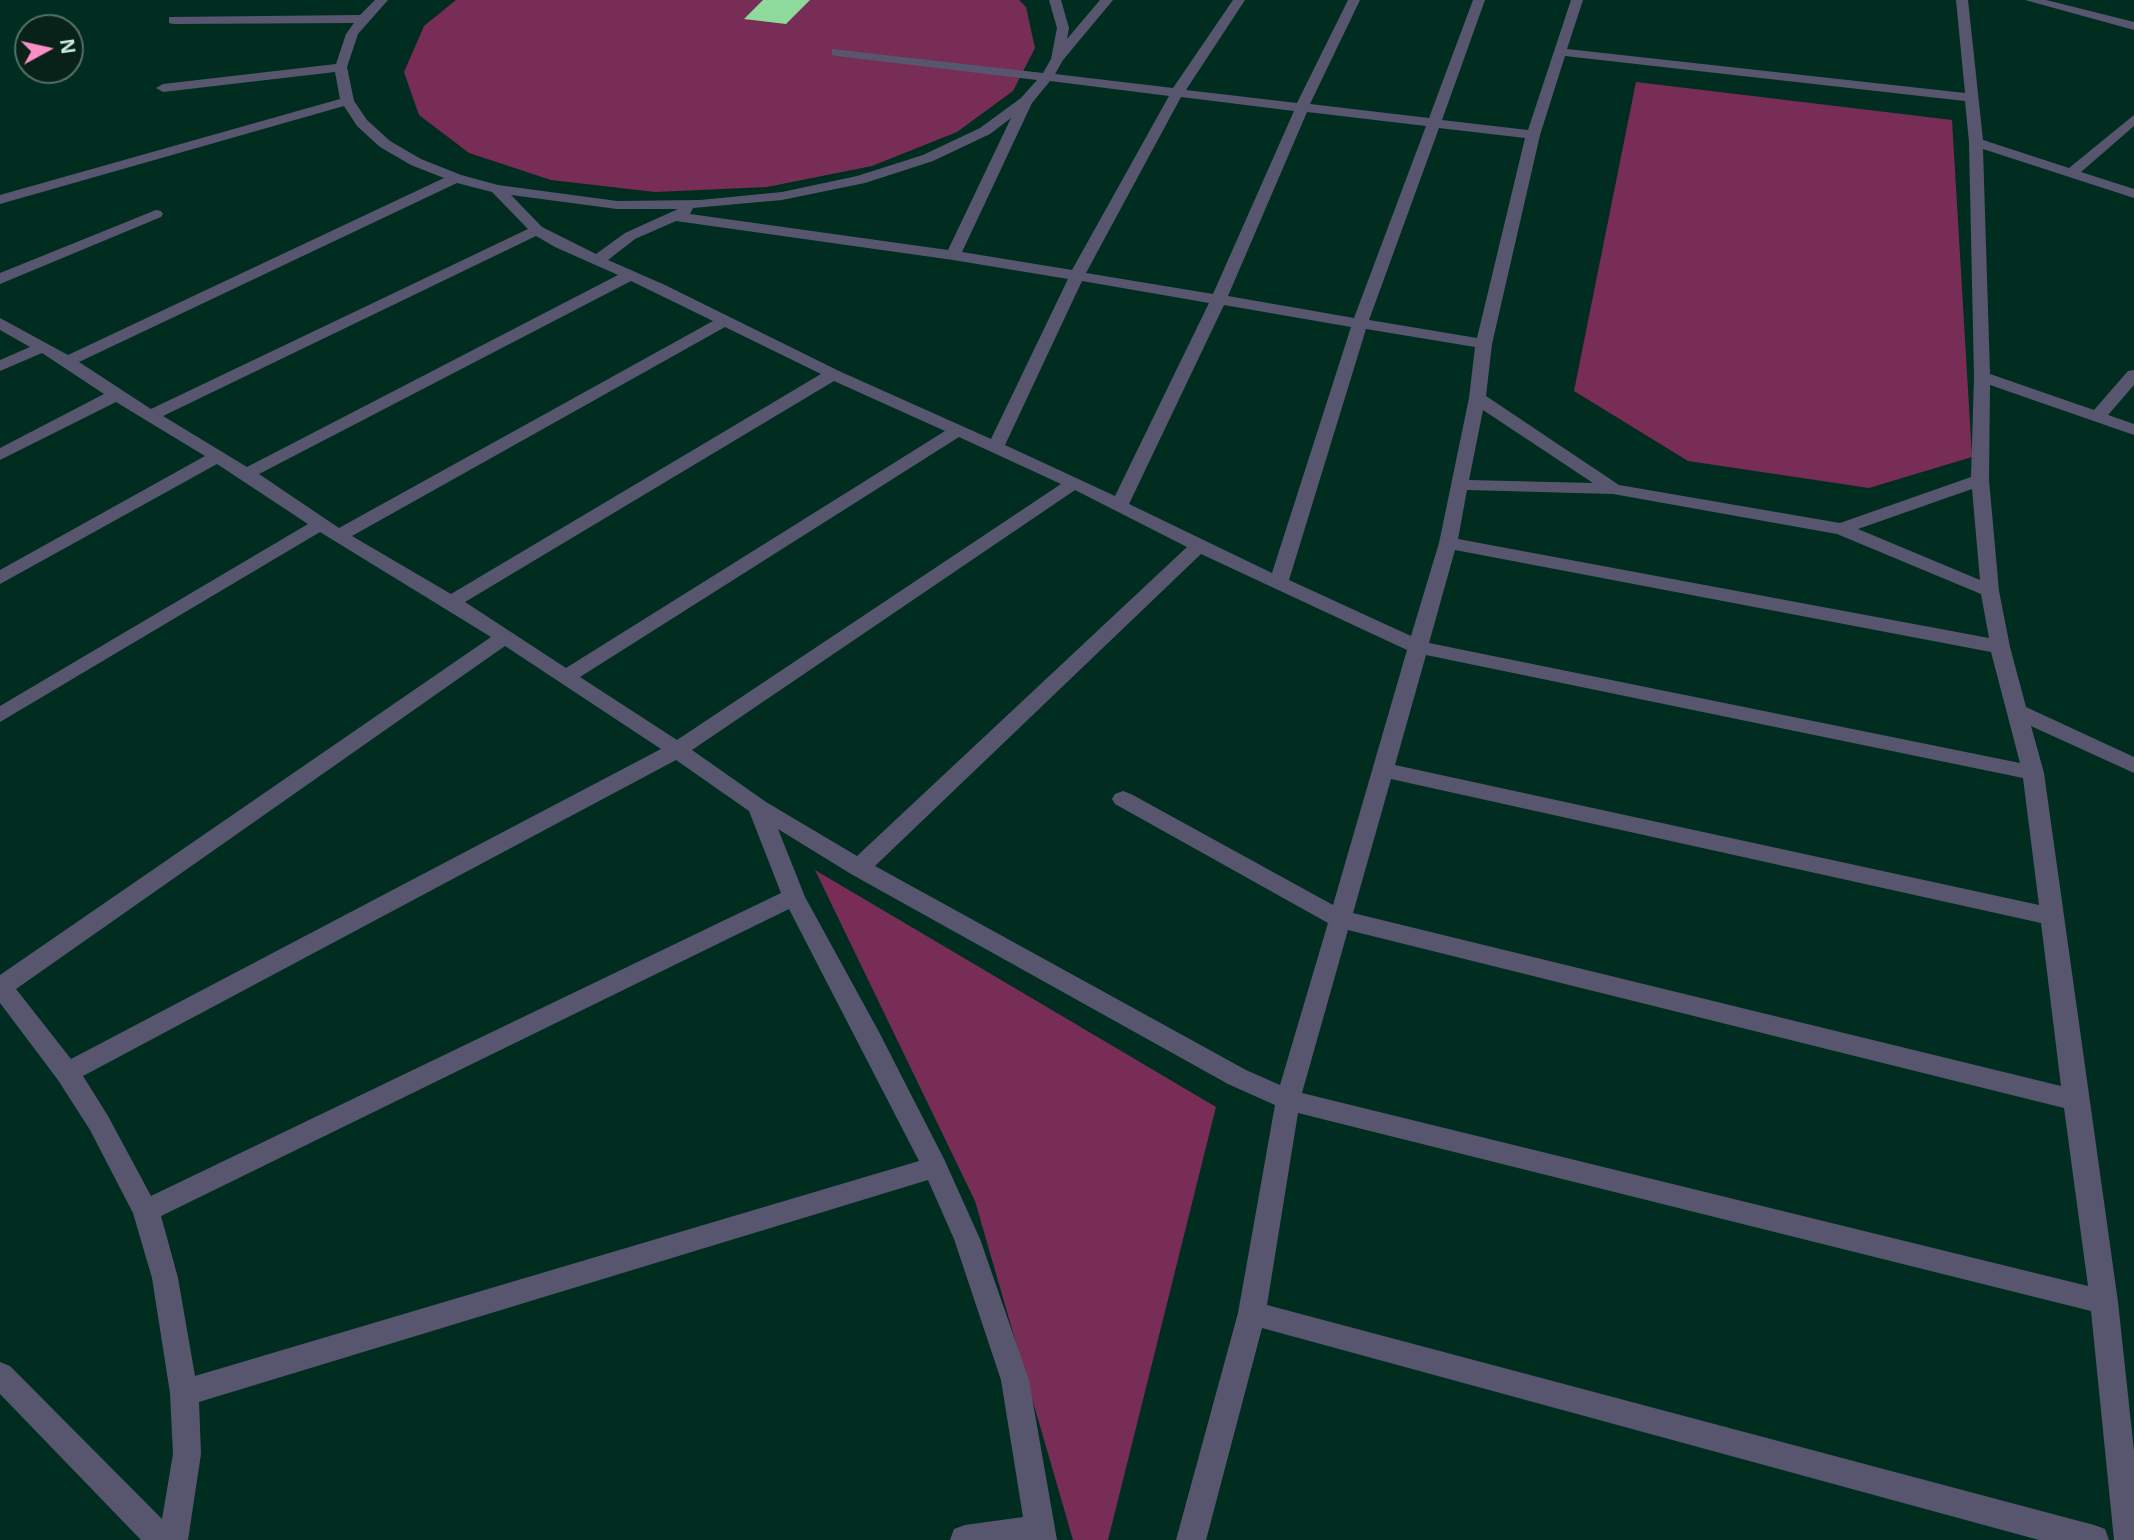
<!DOCTYPE html>
<style>
body{margin:0}
#map{position:relative;width:2134px;height:1540px;overflow:hidden;background:#002d20;font-family:"Noto Sans",sans-serif}
canvas{display:block}
.north{position:absolute;left:14px;top:14px;width:70px;height:70px;box-sizing:border-box;background:#082119;border:2px solid #547167;border-radius:50%;rotate:82deg;font-size:19px;font-weight:700;line-height:28px;text-align:center;color:#c5eadb}
.north::after{content:'';display:block;margin:auto;width:24px;height:32px;background:#fa8fc6;clip-path:polygon(50% 0,100% 100%,50% 72%,0 100%)}
</style>
<div id="map">
<canvas width="2134" height="1540"></canvas>
<div class="north">N</div>
</div>
<script>
const g = document.querySelector('canvas').getContext('2d');
g.lineJoin = 'round';
function fillPath(path, color) { g.fillStyle = color; g.fill(path, 'evenodd'); }
const poly = rows => new Path2D(rows.map(r => 'M' + r).join(''));
const green = poly([
 [456,0,1019,0,1026,7,1035,48,1013,91,957,132,872,166,767,187,655,192,551,180,469,153,419,115,404,72,424,26],
 [1636,82,1952,120,1972,457,1869,488,1688,461,1574,391],
 [815,870,1216,1107,1108,1540,1073,1540,975,1201]
]);
const building = poly([
 [763,0,810,0,786,24,744,19]
]);
const minor = poly([
 [375,0,388,0,358,34,347,67,354,101,367,120,390,141,421,159,461,175,498,185,617,201,700,200,782,192,857,176,923,155,980,128,1021,98,1037,80,837,56,832,55,832,49,1043,73,1051,59,1057,28,1049,0,1061,0,1069,28,1067,39,1100,0,1113,0,1063,60,1055,74,1173,88,1233,0,1245,0,1186,90,1297,103,1348,0,1360,0,1310,104,1429,118,1473,0,1485,0,1442,120,1528,130,1571,0,1583,0,1567,49,1965,93,1956,0,1968,0,1983,140,2069,168,2134,115,2134,126,2081,172,2134,189,2134,198,1983,149,1990,374,2094,410,2128,371,2134,370,2134,385,2108,415,2134,424,2134,435,1990,385,1989,480,1999,591,2010,647,2026,707,2134,757,2134,773,2031,726,2044,773,2118,1302,2134,1451,2134,1540,2114,1540,2091,1311,1298,1113,1267,1305,2094,1525,2105,1529,2109,1540,2039,1540,1262,1328,1206,1540,1176,1540,1238,1313,1275,1105,1228,1084,851,874,778,829,805,897,879,1032,944,1159,980,1239,1029,1380,1057,1540,950,1540,954,1529,965,1525,1023,1517,1001,1380,954,1239,928,1180,199,1402,201,1454,188,1540,141,1540,0,1394,0,1362,10,1366,162,1519,173,1454,170,1393,152,1278,133,1213,90,1130,58,1080,0,1003,0,975,491,637,320,532,0,722,0,706,308,524,217,464,0,584,0,570,205,456,116,402,0,460,0,448,104,394,42,353,0,371,0,360,30,347,0,330,0,318,68,355,444,178,411,165,380,147,357,126,344,106,0,204,0,195,340,99,335,72,163,92,156,88,163,84,336,64,346,34,354,23,173,24,169,23,169,17,360,15,375,0],
 [1565,56,1965,101,1969,142,1974,377,1971,477,1840,523,1619,485,1486,396,1492,344,1540,135,1565,56],
 [1050,81,1169,96,1072,270,962,252,1032,103,1050,81],
 [1181,97,1294,111,1213,294,1086,273,1181,97],
 [1307,112,1426,126,1354,318,1228,296,1307,112],
 [1011,118,948,250,690,214,693,208,782,200,865,183,933,161,990,134,1011,118],
 [1439,128,1525,138,1477,338,1369,320,1439,128],
 [457,183,492,192,528,229,151,409,79,362,457,183],
 [511,195,617,209,678,209,625,233,596,254,542,227,511,195],
 [676,221,953,260,1068,279,991,439,839,371,665,285,608,260,635,239,676,221],
 [536,236,555,247,618,275,247,467,163,416,536,236],
 [631,281,713,321,339,528,259,474,631,281],
 [1082,281,1209,303,1115,496,1005,445,1082,281],
 [1224,305,1351,327,1272,573,1129,504,1224,305],
 [725,327,821,374,451,594,352,536,725,327],
 [1366,329,1475,347,1469,398,1439,543,1411,636,1289,580,1366,329],
 [834,381,945,431,566,668,465,602,834,381],
 [1483,410,1593,483,1469,480,1483,410],
 [959,437,1061,484,677,740,580,677,959,437],
 [1972,489,1980,580,1858,529,1972,489],
 [1075,490,1187,547,857,856,766,802,692,750,1075,490],
 [1467,490,1613,494,1837,534,1981,594,1989,638,1458,539,1467,490],
 [1455,550,1991,652,2020,763,1429,643,1455,550],
 [1201,554,1407,650,1333,905,1131,794,1123,791,1115,794,1112,799,1115,804,1328,923,1280,1085,1246,1070,875,866,1201,554],
 [505,646,661,749,71,1059,16,989,505,646],
 [1426,655,2023,778,2039,905,1395,765,1426,655],
 [676,760,749,811,781,893,151,1196,108,1116,83,1076,676,760],
 [1391,779,2041,923,2061,1086,1353,913,1391,779],
 [789,909,919,1161,195,1376,178,1278,161,1216,789,909],
 [1348,930,2064,1108,2088,1286,1302,1093,1348,930],
 [2025,0,2046,0,2134,22,2134,30,2025,0],
 [156,210,161,211,163,214,161,217,0,284,0,273,156,210]
]);
fillPath(green, '#772d56');
fillPath(building, '#8eda9c');
fillPath(minor, '#58566f');
</script>
